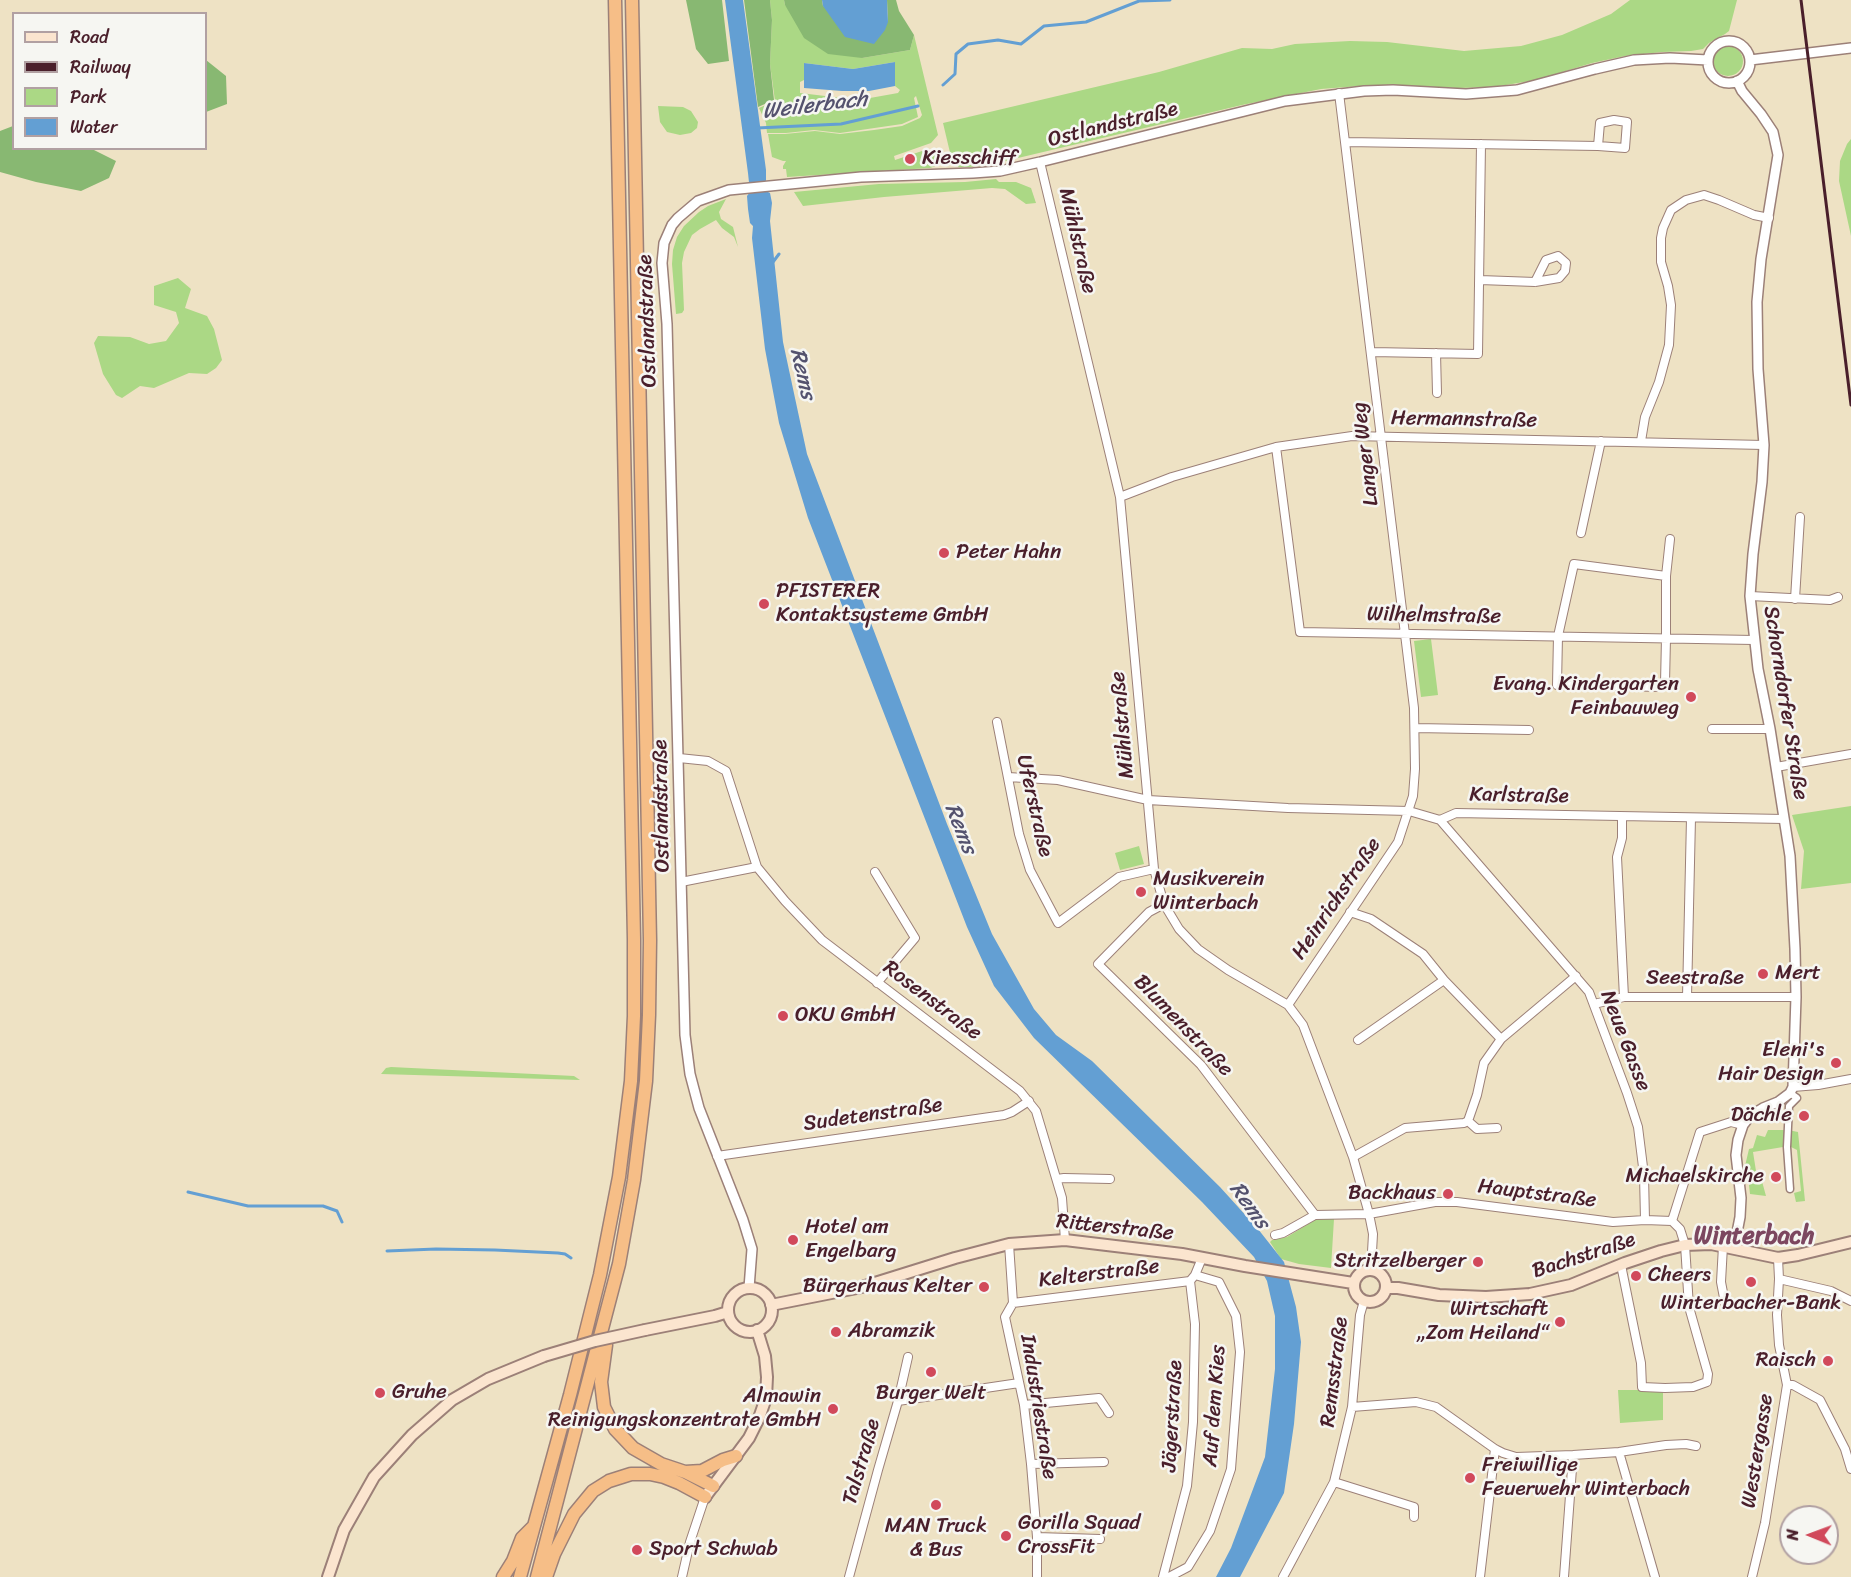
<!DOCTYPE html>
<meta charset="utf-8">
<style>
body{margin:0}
#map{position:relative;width:1851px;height:1577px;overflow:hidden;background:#eee2c4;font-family:Sriracha,sans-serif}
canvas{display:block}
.legend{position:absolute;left:12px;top:12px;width:195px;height:138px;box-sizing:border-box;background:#f6f6f2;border:2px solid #b1a0a2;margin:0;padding:8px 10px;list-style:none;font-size:18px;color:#4a1f2b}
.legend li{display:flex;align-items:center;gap:12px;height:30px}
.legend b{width:30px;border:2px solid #b1a0a2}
.north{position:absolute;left:1779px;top:1505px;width:60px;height:60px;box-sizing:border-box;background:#f6f6f2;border:2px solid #b1a0a2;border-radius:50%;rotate:271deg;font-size:16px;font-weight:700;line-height:24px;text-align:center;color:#4a1f2b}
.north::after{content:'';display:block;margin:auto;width:21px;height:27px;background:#d1495b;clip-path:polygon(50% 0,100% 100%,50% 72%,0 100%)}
</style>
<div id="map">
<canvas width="1851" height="1577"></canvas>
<ul class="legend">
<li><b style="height:8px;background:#fbe5cf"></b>Road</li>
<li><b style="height:8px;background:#4a1f2b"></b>Railway</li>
<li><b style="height:16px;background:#abd885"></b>Park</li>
<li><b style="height:16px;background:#639fd3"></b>Water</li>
</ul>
<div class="north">N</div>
</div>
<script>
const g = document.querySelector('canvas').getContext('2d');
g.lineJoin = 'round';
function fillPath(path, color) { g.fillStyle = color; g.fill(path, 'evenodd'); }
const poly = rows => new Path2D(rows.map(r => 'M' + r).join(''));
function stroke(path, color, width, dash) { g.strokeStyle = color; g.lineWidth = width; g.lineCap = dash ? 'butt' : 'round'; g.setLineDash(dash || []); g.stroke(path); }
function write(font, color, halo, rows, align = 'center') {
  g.font = font + ' Sriracha,sans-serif'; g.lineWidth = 5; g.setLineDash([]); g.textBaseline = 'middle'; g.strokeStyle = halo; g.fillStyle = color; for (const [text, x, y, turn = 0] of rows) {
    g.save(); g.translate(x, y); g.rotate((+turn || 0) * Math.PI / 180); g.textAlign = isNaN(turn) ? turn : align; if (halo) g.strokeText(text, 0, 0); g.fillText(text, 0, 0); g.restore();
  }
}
const green = poly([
 [770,0,784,0,785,5,862,58,910,50,914,35,938,135,931,143,894,156,895,160,925,150,935,150,938,160,938,165,930,168,787,177,786,169,783,169,783,166,786,161,783,161,772,157,768,134,785,134,815,131,840,134,874,130,902,126,920,118,922,115,916,96,914,98,918,117,902,124,840,133,814,130,786,133,767,133,766,123,759,108,775,101,770,64,772,20],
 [895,62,895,86,900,90,898,93,870,98,842,98,800,93,800,82,804,80,804,63,853,69],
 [1630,0,1737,0,1729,31,1725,34,1709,43,1703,49,1691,51,1662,52,1625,56,1592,63,1536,80,1494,87,1458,88,1360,86,1321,89,1242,105,1001,162,970,167,959,167,952,161,943,123,1159,72,1242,48,1272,49,1295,44,1350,41,1387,42,1464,51,1521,46,1562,35,1611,14],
 '1713 61a15 15 0 1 1 30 0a15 15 0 1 1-30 0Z',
 [658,106,683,107,691,111,698,122,697,128,691,133,680,135,667,132,660,122],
 [1851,139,1851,236,1839,181,1840,161,1847,144],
 [996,179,999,182,1016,182,1031,188,1036,203,1026,204,1005,189,992,188,884,197,803,206,794,192,879,184,965,182],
 [726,199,719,212,721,219,733,227,738,247,734,237,722,228,716,220,700,229,692,235,684,252,682,263,684,310,682,313,676,314,672,264,673,250,677,237,684,226,699,212,708,206],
 [178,278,191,289,185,308,207,316,214,329,222,360,216,368,207,374,189,373,154,388,140,386,122,398,116,395,103,374,94,343,98,336,130,337,149,344,166,341,179,323,176,312,154,305,154,286],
 [1431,639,1438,695,1421,697,1414,641],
 [1851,806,1851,883,1801,889,1804,851,1792,815],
 [1139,846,1144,864,1120,870,1115,853],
 [391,1067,554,1075,574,1076,580,1080,381,1074,386,1068],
 [1768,1130,1788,1130,1798,1132,1805,1201,1796,1202,1794,1193,1801,1191,1797,1150,1789,1146,1753,1152,1756,1171,1760,1174,1766,1196,1750,1194,1749,1185,1752,1183,1745,1166,1749,1149,1753,1148,1757,1135,1765,1137],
 [1318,1218,1334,1219,1331,1268,1299,1264,1281,1259,1270,1242,1272,1240,1287,1237],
 [1618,1390,1663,1390,1663,1420,1620,1423]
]);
const forest = poly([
 [686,0,722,0,729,61,708,64,696,49],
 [744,0,770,0,772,20,770,64,774,100,758,107],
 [784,0,822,0,823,6,888,22,887,0,896,0,899,11,914,35,910,50,862,58,828,54,804,38,785,5],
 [206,60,226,76,227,104,206,112],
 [13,126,14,148,92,149,116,161,109,178,81,191,36,182,0,172,0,131]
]);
const water = poly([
 [725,0,743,0,766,170,766,191,770,193,772,203,770,221,783,342,807,454,947,824,992,934,1034,1009,1056,1035,1092,1061,1220,1187,1258,1229,1284,1262,1296,1307,1301,1342,1294,1424,1284,1493,1240,1577,1216,1577,1231,1548,1265,1457,1275,1369,1275,1316,1267,1281,1254,1257,1202,1202,1034,1038,994,986,967,927,808,518,779,423,765,349,752,238,753,226,750,223,748,209,747,196,750,192,748,173],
 [822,0,887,0,888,22,885,30,874,44,845,37,823,6],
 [895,62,895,86,869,91,842,91,804,88,804,63,853,69]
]);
const stream = poly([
 [943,85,955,74,956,54,968,44,998,40,1021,44,1044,26,1086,22,1139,1,1170,0],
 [757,128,841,124,918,106],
 [773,262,779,254],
 [188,1192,248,1206,323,1206,337,1211,342,1222],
 [387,1251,436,1249,495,1250,558,1253,565,1254,571,1258]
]);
const pedestrian = poly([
 [1790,1189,1787,1147,1789,1106,1797,1098,1790,1093]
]);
const minor = poly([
 [1346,142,1598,146,1625,148,1627,122,1614,120,1600,123,1598,146],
 [1040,162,1120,497,1154,869,1164,904,1179,929,1198,949,1228,970,1288,1005,1303,1025,1353,1157,1369,1214,1373,1234,1371,1270],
 [1480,280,1535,282,1559,278,1565,271,1566,263,1558,256,1546,260,1535,282],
 [1372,352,1478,354,1481,144],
 [1436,353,1437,393],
 [1641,441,1645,417,1659,382,1669,345,1671,305,1668,286,1661,262,1661,238,1663,228,1671,210,1686,200,1704,195,1719,200,1754,215,1769,218],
 [1276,447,1300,632,1754,640],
 [1120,497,1172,477,1276,447,1352,436,1764,445],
 [1581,533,1601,441],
 [1666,576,1574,564,1558,636,1557,685,1663,687,1665,683,1666,638,1666,576,1670,539],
 [1750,596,1830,600,1838,597],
 [1795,599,1800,517],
 [997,722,1019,834,1030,870,1058,923,1119,877,1154,869],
 [1415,728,1529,730],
 [1712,729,1770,729],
 [679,758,708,761,726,771,757,867],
 [1776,767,1851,754],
 [1008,777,1058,780,1148,800,1288,808,1409,811,1440,820,1456,813,1784,819],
 [1622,817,1622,838,1617,857,1624,997],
 [1440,820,1589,992,1627,1093,1638,1127,1644,1175,1645,1220],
 [875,872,915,938,877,983],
 [681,882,757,867,785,901,822,940,1020,1091,1036,1111,1062,1198,1065,1240],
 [1164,904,1149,912,1098,964,1201,1065,1315,1215],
 [1350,912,1371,919,1423,954,1444,980,1501,1039],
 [1687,997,1691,818],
 [1594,1004,1624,997,1796,997],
 [1288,1005,1398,842,1413,796,1415,769,1414,708,1339,93],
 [1358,1040,1444,980],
 [1793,1087,1818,1085,1851,1079],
 [1468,1121,1477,1129,1497,1128],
 [717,1156,1004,1115,1012,1112,1029,1101],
 [1353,1157,1405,1128,1464,1123,1468,1121,1477,1095,1484,1063,1501,1039,1576,976],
 [1057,1179,1064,1178,1110,1179],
 [1672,1221,1700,1132,1731,1122,1743,1125],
 [1275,1235,1283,1233,1315,1215,1369,1214,1435,1202,1457,1202,1613,1222,1645,1220,1672,1221,1680,1229,1685,1245,1689,1307,1708,1374,1707,1382,1693,1387,1665,1388,1642,1387,1641,1363,1621,1265],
 [1009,1244,1013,1303,1005,1317,1024,1405,1031,1464,1037,1537,1037,1577],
 [1723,1246,1721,1282,1725,1303],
 [1779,1279,1831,1291,1851,1301],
 [1013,1303,1190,1281],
 [1787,1385,1793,1385,1820,1400,1845,1449,1851,1469],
 [898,1401,1019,1383],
 [1024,1405,1099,1398,1109,1413],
 [1352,1407,1416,1402,1436,1407,1495,1449,1503,1453,1516,1457,1573,1455,1619,1452,1666,1445,1686,1444,1696,1446],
 [1619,1452,1655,1577],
 [1031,1464,1104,1462],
 [1334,1482,1414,1507,1414,1517],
 [1037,1537,1100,1539],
 [682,1577,690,1542,705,1497],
 [849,1577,878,1470,898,1401,908,1357],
 [1163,1577,1187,1486,1193,1422,1195,1324,1190,1281,1195,1275,1202,1258],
 [1169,1577,1188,1567,1210,1531,1231,1469,1240,1352,1236,1316,1219,1282,1195,1275],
 [1283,1577,1334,1482,1352,1407,1360,1315,1364,1301],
 [1480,1577,1495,1449],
 [1564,1577,1573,1455],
 [1752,1577,1765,1523,1787,1385,1779,1345,1777,1315,1779,1279,1778,1258]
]);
const tertiary = poly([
 '1708 62a21 21 0 1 1 42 0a21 21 0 1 1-42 0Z',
 [1750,60,1851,48],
 [1734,1248,1740,1217,1741,1198,1736,1155,1738,1140,1743,1125,1750,1116,1763,1108,1778,1102,1790,1093,1793,1087,1796,997,1795,949,1790,856,1770,729,1758,669,1750,596,1753,554,1762,482,1764,445,1758,369,1757,302,1761,259,1778,155,1773,132,1761,114,1742,91,1737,81],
 [749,1288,752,1249,743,1220,699,1108,690,1074,685,1035,667,324,662,263,664,243,672,225,678,218,698,201,729,190,861,177,973,173,1000,171,1040,162,1285,101,1364,91,1393,90,1466,94,1517,90,1595,69,1634,60,1670,58,1708,60]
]);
const secondary = poly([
 '1354 1286a16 16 0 1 1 32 0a16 16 0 1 1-32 0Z',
 [1386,1288,1398,1288,1439,1295,1486,1297,1530,1294,1571,1285,1625,1263,1661,1251,1685,1245,1711,1244,1778,1258,1798,1255,1851,1242],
 '728 1310a22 22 0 1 1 44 0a22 22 0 1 1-44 0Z',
 [771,1305,862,1287,955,1258,1009,1244,1065,1240,1182,1254,1245,1266,1353,1283],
 [645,1330,715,1316,728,1312],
 [705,1497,749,1438,759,1418,766,1398,767,1377,765,1356,757,1330],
 [328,1577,344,1530,374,1477,412,1435,452,1400,488,1379,544,1356]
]);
const trunk = poly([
 [606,1345,601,1382,604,1407,615,1429,633,1448,661,1464,685,1472,702,1471,723,1460,736,1456],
 [687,1473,713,1486],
 [503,1577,513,1561,522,1538,533,1527],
 [520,1577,570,1395,600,1275,619,1177,631,1081,634,1016,634,939,615,0],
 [537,1577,619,1264,634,1180,646,1081,649,1015,650,940,632,0],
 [546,1577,554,1554,574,1514,593,1491,609,1481,631,1474,650,1474,664,1477,679,1483,705,1497]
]);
const rail = poly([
 [1801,0,1851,405]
]);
const secondaryBridge = poly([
 [544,1356,595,1341,645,1330]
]);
const markers = [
 [910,159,6,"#d1495b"],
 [944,553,6,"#d1495b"],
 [764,604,6,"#d1495b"],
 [1691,697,6,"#d1495b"],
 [1141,892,6,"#d1495b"],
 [1763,974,6,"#d1495b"],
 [783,1016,6,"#d1495b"],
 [1836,1063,6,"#d1495b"],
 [1804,1116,6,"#d1495b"],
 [1776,1177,6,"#d1495b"],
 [1448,1194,6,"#d1495b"],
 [793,1240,6,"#d1495b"],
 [1478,1262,6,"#d1495b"],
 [1636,1276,6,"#d1495b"],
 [1751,1282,6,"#d1495b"],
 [984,1287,6,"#d1495b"],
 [1560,1322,6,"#d1495b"],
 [836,1332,6,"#d1495b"],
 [1828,1361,6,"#d1495b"],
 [931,1372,6,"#d1495b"],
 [380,1393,6,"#d1495b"],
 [833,1409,6,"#d1495b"],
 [1470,1478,6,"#d1495b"],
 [936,1505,6,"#d1495b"],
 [1006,1536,6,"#d1495b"],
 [637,1550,6,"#d1495b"]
];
const streetNames = [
 ["Ostlandstraße",1113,125,-14],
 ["Mühlstraße",1077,241,77],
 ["Ostlandstraße",648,321,-92],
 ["Hermannstraße",1464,420,1],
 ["Langer Weg",1366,454,-97],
 ["Wilhelmstraße",1434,616,1],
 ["Schorndorfer Straße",1785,703,81],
 ["Mühlstraße",1123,725,-95],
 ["Karlstraße",1519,796,1],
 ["Ostlandstraße",662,806,-91],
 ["Uferstraße",1034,806,77],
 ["Heinrichstraße",1337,899,-56],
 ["Seestraße",1695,979],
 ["Rosenstraße",932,1001,37],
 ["Blumenstraße",1183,1026,46],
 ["Neue Gasse",1625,1041,69],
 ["Sudetenstraße",873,1115,-8],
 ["Hauptstraße",1537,1194,7],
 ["Ritterstraße",1115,1228,6],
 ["Bachstraße",1584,1256,-18],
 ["Kelterstraße",1099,1274,-7],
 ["Remsstraße",1335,1372,-83],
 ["Auf dem Kies",1215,1406,-86],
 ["Industriestraße",1038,1407,81],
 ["Jägerstraße",1173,1416,-87],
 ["Westergasse",1758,1451,-81],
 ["Talstraße",862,1462,-74]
];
const poiNames = [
 ["Kiesschiff",922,159],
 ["Peter Hahn",956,553],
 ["PFISTERER",776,592],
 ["Kontaktsysteme GmbH",776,616],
 ["Evang. Kindergarten",1679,685,"right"],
 ["Feinbauweg",1679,709,"right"],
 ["Musikverein",1153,880],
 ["Winterbach",1153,904],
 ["Mert",1775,974],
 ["OKU GmbH",795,1016],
 ["Eleni's",1824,1051,"right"],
 ["Hair Design",1824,1075,"right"],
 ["Dächle",1792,1116,"right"],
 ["Michaelskirche",1764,1177,"right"],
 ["Backhaus",1436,1194,"right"],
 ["Hotel am",805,1228],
 ["Engelbarg",805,1252],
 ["Stritzelberger",1466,1262,"right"],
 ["Cheers",1648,1276],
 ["Bürgerhaus Kelter",972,1287,"right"],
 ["Winterbacher-Bank",1751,1304,"center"],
 ["Wirtschaft",1548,1310,"right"],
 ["„Zom Heiland“",1548,1334,"right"],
 ["Abramzik",848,1332],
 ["Raisch",1816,1361,"right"],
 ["Gruhe",392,1393],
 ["Burger Welt",931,1394,"center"],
 ["Almawin",821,1397,"right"],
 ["Reinigungskonzentrate GmbH",821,1421,"right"],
 ["Freiwillige",1482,1466],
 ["Feuerwehr Winterbach",1482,1490],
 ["Gorilla Squad",1018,1524],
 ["CrossFit",1018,1548],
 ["MAN Truck",936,1527,"center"],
 ["& Bus",936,1551,"center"],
 ["Sport Schwab",649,1550]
];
const waterNames = [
 ["Weilerbach",815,106,-7],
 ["Rems",802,374,77],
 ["Rems",960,829,68],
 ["Rems",1249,1206,54]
];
const quarterNames = [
 ["Winterbach",1754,1237]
];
fillPath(green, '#abd885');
fillPath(forest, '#88b872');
fillPath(water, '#639fd3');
stroke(stream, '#639fd3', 3);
stroke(pedestrian, '#9c8078', 9);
stroke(minor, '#9c8078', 10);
stroke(tertiary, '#9c8078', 12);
stroke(secondary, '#9c8078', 14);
stroke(trunk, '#9c8078', 15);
stroke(pedestrian, '#fff', 6);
stroke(minor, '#fff', 8);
stroke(tertiary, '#fff', 9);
stroke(secondary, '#fbe5cf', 10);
stroke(trunk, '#f6be87', 12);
stroke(rail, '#4a1f2b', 3);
stroke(secondaryBridge, '#9c8078', 14, []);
stroke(secondaryBridge, '#fbe5cf', 10);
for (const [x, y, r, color] of markers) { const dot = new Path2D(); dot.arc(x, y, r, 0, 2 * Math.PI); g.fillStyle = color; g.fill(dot); stroke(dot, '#f6f6f2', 2); }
write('21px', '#4a1f2b', '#f6f6f2', streetNames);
write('21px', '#4a1f2b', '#f6f6f2', poiNames, 'left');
write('italic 22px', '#54526e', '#f6f6f2', waterNames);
write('bold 24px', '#7c4760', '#f6f6f2', quarterNames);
</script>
